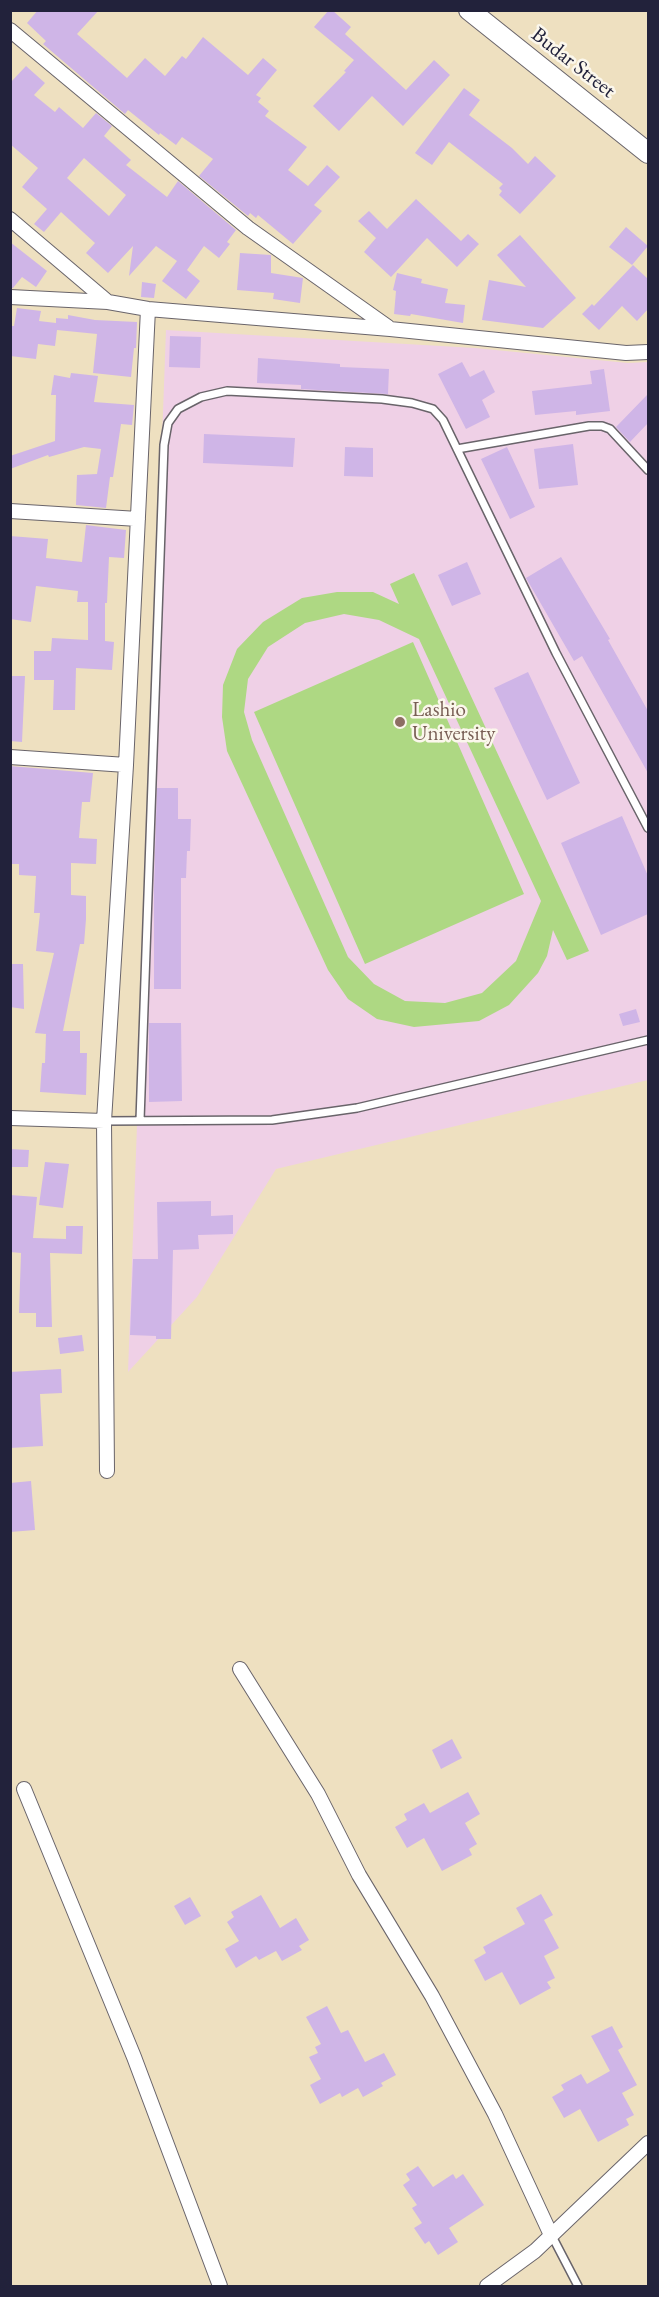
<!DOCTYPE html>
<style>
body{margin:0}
#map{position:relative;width:659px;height:2297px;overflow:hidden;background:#eee0c0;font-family:"EB Garamond",serif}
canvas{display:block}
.frame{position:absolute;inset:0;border:12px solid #22223b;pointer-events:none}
</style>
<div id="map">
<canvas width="659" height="2297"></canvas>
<div class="frame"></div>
</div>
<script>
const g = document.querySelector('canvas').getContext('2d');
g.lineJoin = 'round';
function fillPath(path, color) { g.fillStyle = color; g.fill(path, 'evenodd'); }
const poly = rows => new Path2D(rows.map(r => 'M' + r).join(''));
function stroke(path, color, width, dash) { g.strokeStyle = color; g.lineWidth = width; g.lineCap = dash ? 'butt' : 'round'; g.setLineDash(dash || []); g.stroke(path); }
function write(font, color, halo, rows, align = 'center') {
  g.font = font + ' "EB Garamond",serif'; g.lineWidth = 5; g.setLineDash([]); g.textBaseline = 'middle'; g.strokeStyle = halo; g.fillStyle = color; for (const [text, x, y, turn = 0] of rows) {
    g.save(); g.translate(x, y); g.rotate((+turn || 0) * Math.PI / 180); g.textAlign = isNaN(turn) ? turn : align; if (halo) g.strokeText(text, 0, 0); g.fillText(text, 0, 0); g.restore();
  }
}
const built = poly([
 [166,330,475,348,628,363,648,362,648,1080,276,1169,197,1297,128,1372]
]);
const green = poly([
 [414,573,589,951,567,960,553,930,547,956,538,973,509,1005,479,1021,414,1027,377,1019,348,999,328,970,227,751,222,717,223,685,237,649,263,622,302,598,337,592,373,592,399,604,390,584],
 [344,614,379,620,419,639,541,901,516,961,482,993,445,1003,405,1001,374,984,348,957,252,740,244,712,248,679,268,647,305,623],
 [413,642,524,894,365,964,254,712]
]);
const building = poly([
 [38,10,99,10,77,34,127,78,145,58,165,76,182,56,186,59,203,37,248,75,263,58,277,70,256,95,261,98,258,102,269,111,265,116,307,147,288,170,308,186,327,165,340,177,314,205,322,211,293,244,258,215,256,218,250,213,248,216,199,176,213,159,182,137,176,145,160,133,159,135,128,110,125,114,43,44,46,41,27,23],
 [329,10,332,10,351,27,345,34,406,90,434,60,450,75,403,126,372,96,339,131,313,106,346,72,344,71,354,60,314,27],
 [26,66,45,83,34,95,55,112,59,107,83,128,96,113,112,126,104,136,131,160,126,165,167,197,178,181,236,230,227,242,230,244,219,258,204,246,187,270,200,281,186,299,162,281,177,261,156,246,129,276,133,246,108,273,86,253,95,243,61,212,44,232,34,224,47,209,22,187,38,168,10,144,10,83],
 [84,158,126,195,109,216,67,178],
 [464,88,480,100,469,115,512,148,528,164,535,156,556,176,520,214,499,195,502,191,499,188,503,184,449,142,432,165,415,153],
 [416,199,461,241,468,234,479,244,457,267,427,238,391,277,364,252,376,238,358,221,369,211,387,229],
 [626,227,648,246,632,265,609,247],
 [520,235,576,298,543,328,482,320,489,280,526,287,497,255],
 [10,242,47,271,36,287,22,277,13,288,10,288],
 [240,253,271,255,271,273,303,278,300,303,273,299,274,293,237,290],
 [633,265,648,279,648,309,637,321,622,306,599,330,582,314,592,304,594,306],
 [397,273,422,279,421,283,448,289,445,303,465,305,463,323,411,314,410,316,394,314,396,291,393,290],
 [142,282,156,284,154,298,141,297],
 [17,308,41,311,39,321,56,323,56,318,68,319,68,315,95,320,137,322,136,348,134,348,131,377,93,373,97,334,57,330,55,346,38,344,36,359,10,356,10,326,14,326],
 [170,336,201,337,200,368,169,367],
 [258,358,340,364,340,367,389,369,388,394,301,389,301,385,257,383],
 [462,362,470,377,484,370,495,392,482,400,490,417,466,429,438,374],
 [604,369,610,411,576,415,576,411,535,415,532,391,592,384,590,371],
 [71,373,98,376,94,402,134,405,132,425,121,424,113,477,110,477,106,508,76,505,77,475,97,474,101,449,84,447,49,457,48,455,10,469,10,456,55,441,56,395,51,395,54,375,70,378],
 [648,394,648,423,630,442,616,427],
 [204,434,295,438,293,467,203,463],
 [573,444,578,485,539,489,534,449],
 [345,447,373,448,373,477,344,476],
 [507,447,535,507,510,519,481,459],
 [86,525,126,530,124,558,109,557,107,603,105,603,105,641,114,642,112,670,76,668,75,710,53,710,54,680,34,680,34,651,51,651,52,638,88,640,88,602,77,602,78,591,36,586,31,622,10,619,10,536,48,539,46,558,82,562],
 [561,557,610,639,608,640,648,711,648,773,582,656,574,661,526,578],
 [467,562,481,594,452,606,438,575],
 [528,672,580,783,547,800,494,688],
 [11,676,25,676,22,742,10,741],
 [10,766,93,773,90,802,82,802,79,838,97,839,96,864,71,863,71,895,86,896,86,919,84,944,80,944,63,1031,80,1031,80,1053,87,1053,86,1095,40,1092,42,1063,45,1063,46,1034,35,1033,54,953,36,951,40,913,34,913,36,876,19,875,19,864,10,864],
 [157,788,178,788,178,819,191,819,190,851,187,851,186,878,181,878,181,989,154,989,154,890],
 [622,816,648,876,648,914,601,935,561,843],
 [10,964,23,964,24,1009,10,1007],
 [636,1009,640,1022,623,1026,619,1014],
 [149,1023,181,1023,182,1101,149,1102],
 [10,1149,29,1150,28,1167,10,1167],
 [45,1162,69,1164,63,1208,39,1205],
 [10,1195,37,1197,33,1238,66,1239,66,1226,83,1226,82,1254,50,1253,52,1327,36,1327,36,1313,19,1313,21,1253,10,1252],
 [211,1201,211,1216,233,1215,233,1234,198,1235,199,1249,173,1250,171,1339,156,1339,156,1336,130,1335,133,1259,158,1259,157,1202],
 [82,1335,84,1351,60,1354,58,1338],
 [61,1369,62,1393,40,1394,43,1446,10,1448,10,1372],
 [31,1481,35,1530,10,1532,10,1483],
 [452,1739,462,1758,441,1769,432,1750],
 [468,1792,480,1814,465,1823,477,1844,469,1849,472,1855,442,1871,424,1838,407,1848,395,1827,407,1820,404,1814,424,1803,430,1813],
 [541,1894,553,1915,544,1920,559,1948,544,1956,555,1978,547,1982,551,1988,520,2005,502,1972,485,1981,474,1960,486,1953,483,1947,525,1924,516,1908],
 [261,1895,280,1928,296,1918,309,1940,299,1946,302,1950,282,1961,276,1951,259,1960,256,1956,236,1968,225,1949,239,1941,227,1922,234,1917,231,1912],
 [190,1897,201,1916,185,1925,174,1906],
 [327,2006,341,2033,348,2030,365,2062,384,2053,396,2075,381,2083,383,2086,363,2097,358,2088,342,2097,340,2093,320,2104,310,2085,321,2079,309,2057,318,2053,315,2047,321,2044,306,2017],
 [612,2026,623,2047,618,2050,637,2085,622,2093,634,2115,626,2119,629,2125,598,2142,580,2109,564,2118,552,2097,564,2090,561,2085,581,2074,587,2084,610,2071,591,2036],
 [418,2166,433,2187,453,2174,456,2179,463,2174,484,2205,449,2228,458,2242,438,2255,429,2241,425,2244,414,2228,422,2223,412,2208,417,2205,403,2185,410,2180,406,2174]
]);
const lane = poly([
 [457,449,589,426,602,426,610,429,648,470],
 [140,1120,164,445,168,423,178,409,201,397,227,391,382,399,412,403,433,409,443,420,556,653,648,828],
 [104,1121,272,1120,357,1108,648,1040],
 [552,2236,578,2286]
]);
const street = poly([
 [10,30,248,228,388,327],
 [10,219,108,302],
 [10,297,108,302,148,309,390,329,626,353,648,352],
 [10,511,138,519],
 [10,757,126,765],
 [10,1118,104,1121,126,765,148,309],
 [104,1121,107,1471],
 [240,1669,318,1794,359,1875,432,1996,495,2114,551,2235],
 [24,1789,134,2057,220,2286],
 [487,2286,535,2251,648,2143]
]);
const secondary = poly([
 [469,10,648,153]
]);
const markers = [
 [400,722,6,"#8d6e63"]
];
const streetNames = [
 ["Budar Street",573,63,38]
];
const educationNames = [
 ["Lashio",412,710],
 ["University",412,734]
];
fillPath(built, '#efd0e6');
fillPath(green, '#aed883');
fillPath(building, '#cfb5e7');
stroke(lane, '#69646a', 10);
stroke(street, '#69646a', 16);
stroke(secondary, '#69646a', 22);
stroke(lane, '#fff', 7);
stroke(street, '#fff', 14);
stroke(secondary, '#fff', 20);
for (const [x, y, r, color] of markers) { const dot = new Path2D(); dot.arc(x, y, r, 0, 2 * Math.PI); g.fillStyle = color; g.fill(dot); stroke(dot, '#fbf7ec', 2); }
write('21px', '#22223b', '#fbf7ec', streetNames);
write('21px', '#785e54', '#fbf7ec', educationNames, 'left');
</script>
